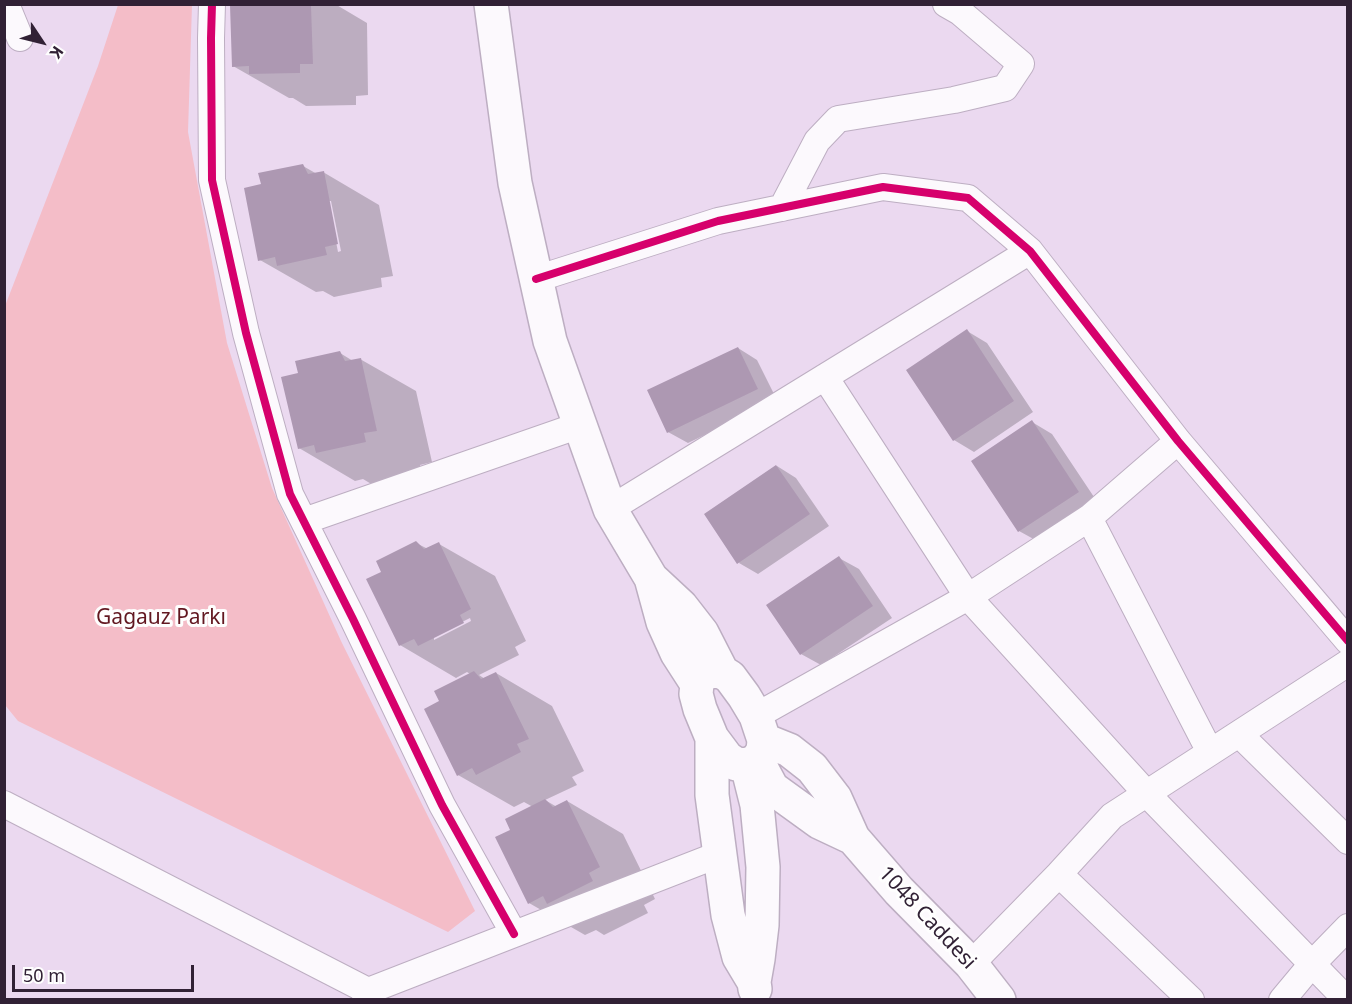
<!DOCTYPE html>
<meta charset="utf-8">
<style>
body{margin:0}
#map{position:relative;width:1352px;height:1004px;overflow:hidden;background:#ebd9f0;font-family:"Noto Sans",sans-serif}
canvas{display:block}
.frame{position:absolute;inset:0;border:6px solid #312135;pointer-events:none}
.north{position:absolute;left:12px;top:12px;width:60px;height:60px;-webkit-text-stroke:4px #fefefe;paint-order:stroke;rotate:125deg;font-size:16px;font-weight:700;line-height:24px;text-align:center;color:#312135}
.north::after{content:'';display:block;margin:auto;width:21px;height:27px;background:#312135;clip-path:polygon(50% 0,100% 100%,50% 72%,0 100%)}
.scale{position:absolute;left:12px;top:965px;width:182px;height:27px;box-sizing:border-box;border:3px solid #312135;border-top:0;padding-left:8px;font-size:18px;line-height:21px;white-space:nowrap;color:#312135;-webkit-text-stroke:4px #fefefe;paint-order:stroke}
</style>
<div id="map">
<canvas width="1352" height="1004"></canvas>
<div class="frame"></div>
<div class="north">K</div>
<div class="scale">50 m</div>
</div>
<script>
const g = document.querySelector('canvas').getContext('2d');
g.lineJoin = 'round';
function fillPath(path, color) { g.fillStyle = color; g.fill(path, 'evenodd'); }
const poly = rows => new Path2D(rows.map(r => 'M' + r).join(''));
function stroke(path, color, width, dash) { g.strokeStyle = color; g.lineWidth = width; g.lineCap = dash ? 'butt' : 'round'; g.setLineDash(dash || []); g.stroke(path); }
function write(font, color, halo, rows, align = 'center') {
  g.font = font + ' "Noto Sans",sans-serif'; g.lineWidth = 6; g.setLineDash([]); g.textBaseline = 'middle'; g.strokeStyle = halo; g.fillStyle = color; for (const [text, x, y, turn = 0] of rows) {
    g.save(); g.translate(x, y); g.rotate((+turn || 0) * Math.PI / 180); g.textAlign = isNaN(turn) ? turn : align; if (halo) g.strokeText(text, 0, 0); g.fillText(text, 0, 0); g.restore();
  }
}
const green = poly([
 [118,5,192,5,188,132,227,343,272,488,341,641,475,911,448,932,18,721,5,705,5,306,98,66]
]);
const shadow = poly([
 [232,4,335,4,367,23,368,95,356,96,356,105,306,106,293,98,289,98,233,66],
 [303,166,317,174,323,172,379,205,393,276,381,278,382,287,334,297,323,291,316,292,260,260,262,185],
 [328,201,331,201,341,251,338,252],
 [967,331,987,343,1033,412,974,452,954,440],
 [738,348,757,360,777,400,688,443,668,432],
 [340,353,353,361,360,359,416,391,432,462,420,465,422,474,373,485,363,479,355,481,299,448,300,374],
 [1032,422,1052,434,1098,503,1039,542,1019,531],
 [777,466,796,478,829,526,758,574,739,563],
 [416,543,428,549,439,544,495,576,526,641,515,647,519,655,479,675,485,679,496,673,552,706,584,771,572,777,577,785,545,800,557,807,567,801,623,834,655,899,644,905,648,913,604,935,596,930,585,935,529,903,512,830,533,807,524,802,514,807,458,775,441,702,470,674,467,672,456,678,400,645,383,573],
 [470,618,471,621,434,640,434,636],
 [839,558,859,569,892,618,821,665,801,654]
]);
const building = poly([
 [230,5,311,5,313,64,300,64,300,73,249,74,249,66,232,67],
 [303,164,308,174,324,171,338,244,325,247,327,255,277,266,275,257,258,261,244,188,261,184,258,173],
 [967,329,1014,401,953,441,906,370],
 [738,347,758,389,667,433,647,390],
 [340,351,345,361,361,358,377,431,364,433,366,442,316,453,314,445,298,449,281,377,298,373,295,361],
 [1032,420,1079,492,1018,532,971,461],
 [776,465,810,514,737,564,704,514],
 [416,541,424,549,439,542,471,609,460,615,464,623,418,646,414,639,399,646,366,579,381,572,376,561],
 [839,556,873,606,800,655,766,605],
 [474,671,481,679,496,672,529,739,517,744,521,752,476,775,472,768,457,776,424,709,439,701,434,691],
 [545,799,553,807,567,800,600,867,589,873,593,881,547,904,543,896,528,904,495,837,510,830,505,819]
]);
const street = poly([
 [6,4,20,38],
 [212,4,211,38,212,180,246,333,290,494,353,619,442,805,514,934],
 [782,208,817,141,838,119,954,100,1005,88,1021,64,960,12,946,4],
 [536,279,718,221,883,187,968,198,1030,251,1178,441,1348,641],
 [825,377,968,597,1147,794,1312,964,1347,1000],
 [610,509,1030,251],
 [1089,518,1210,752],
 [304,521,580,425],
 [756,716,968,597,1089,518,1178,441],
 [1239,734,1348,841],
 [4,804,368,991],
 [1059,874,1191,1000],
 [971,964,1059,874,1112,816,1348,663],
 [365,1000,368,991,720,854],
 [1282,1000,1312,964,1348,927]
]);
const secondary = poly([
 [491,4,515,183,550,341,610,509,651,578,663,622,677,653,697,684],
 [652,579,681,606,702,633,722,672],
 [712,671,722,672,730,677,744,696,756,716,764,740,763,751,757,760,747,765,736,764,727,758,712,738,700,709,696,694,697,684,702,675,712,671],
 [712,738,712,795,728,915,739,957,754,982],
 [764,740,789,750,812,768,835,798,853,838,899,891,971,964,999,1000],
 [757,760,772,788,819,822,853,838],
 [747,765,757,805,763,867,762,925,758,959,754,982,755,989]
]);
const cycleway = poly([
 [212,4,211,38,212,180,246,333,290,494,353,619,442,805,514,934],
 [536,279,718,221,883,187,968,198,1030,251,1178,441,1348,641]
]);
const parkNames = [
 ["Gagauz Parkı",161,618]
];
const streetNames = [
 ["1048 Caddesi",927,918,47]
];
fillPath(green, '#f4bdc8');
fillPath(shadow, '#0003');
fillPath(building, '#ad98b2');
stroke(street, '#bdaec2', 28);
stroke(secondary, '#bdaec2', 36);
stroke(street, '#fcf9fd', 26);
stroke(secondary, '#fcf9fd', 33);
stroke(cycleway, '#d6006c', 8);
write('21px', '#621720', '#fefefe', parkNames);
write('21px', '#312135', '#fefefe', streetNames);
</script>
